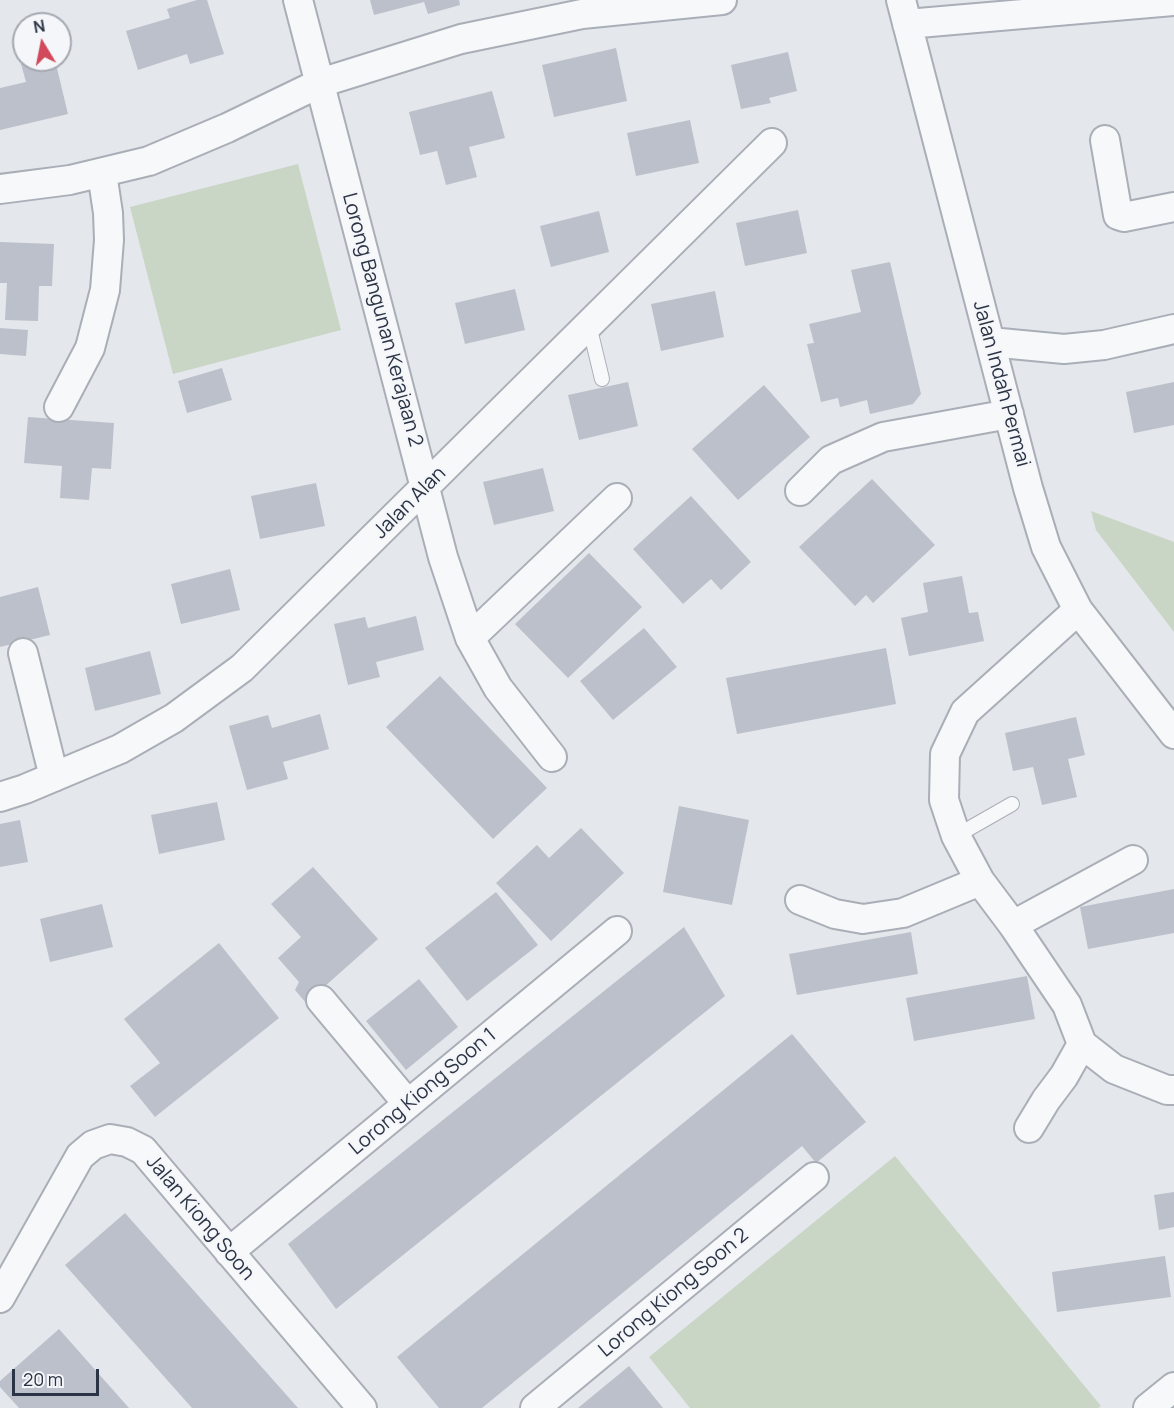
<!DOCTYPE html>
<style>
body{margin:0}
#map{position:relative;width:1174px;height:1408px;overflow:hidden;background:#e4e7ec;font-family:Manrope,sans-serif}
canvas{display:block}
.north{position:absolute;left:12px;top:12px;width:60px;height:60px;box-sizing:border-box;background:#f4f6f9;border:2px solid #a4a8b1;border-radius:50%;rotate:350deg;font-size:16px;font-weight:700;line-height:24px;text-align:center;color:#2b3445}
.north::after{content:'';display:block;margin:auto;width:21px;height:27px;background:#d1495b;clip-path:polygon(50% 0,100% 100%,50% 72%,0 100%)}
.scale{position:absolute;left:12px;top:1369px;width:87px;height:27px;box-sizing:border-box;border:3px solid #2b3445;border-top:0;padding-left:8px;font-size:18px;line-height:21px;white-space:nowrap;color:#2b3445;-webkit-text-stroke:4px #f4f6f9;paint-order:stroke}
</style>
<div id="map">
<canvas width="1174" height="1408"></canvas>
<div class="north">N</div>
<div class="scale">20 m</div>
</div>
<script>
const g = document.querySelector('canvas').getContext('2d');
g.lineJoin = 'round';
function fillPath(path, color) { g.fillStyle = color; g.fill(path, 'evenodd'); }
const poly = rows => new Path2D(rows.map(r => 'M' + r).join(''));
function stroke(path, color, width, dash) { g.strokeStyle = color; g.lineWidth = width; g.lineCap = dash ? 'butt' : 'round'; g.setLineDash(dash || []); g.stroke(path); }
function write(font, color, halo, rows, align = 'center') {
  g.font = font + ' Manrope,sans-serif'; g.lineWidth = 4.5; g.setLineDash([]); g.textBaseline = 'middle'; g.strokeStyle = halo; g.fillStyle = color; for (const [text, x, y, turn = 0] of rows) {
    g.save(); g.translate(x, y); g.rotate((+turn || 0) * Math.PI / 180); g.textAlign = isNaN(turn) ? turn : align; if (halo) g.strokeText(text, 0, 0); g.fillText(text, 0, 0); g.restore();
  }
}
const green = poly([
 [298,164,341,330,173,374,130,207],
 [1091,511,1174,542,1174,632,1096,530],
 [895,1156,1101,1406,1098,1408,690,1408,649,1357]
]);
const building = poly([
 [197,0,207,0,224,54,190,64,187,54,138,70,126,31,170,18,167,9],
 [370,0,459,0,460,5,428,14,424,2,374,15],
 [616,48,627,101,554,117,542,65],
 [788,52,797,91,769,98,771,103,741,109,731,65],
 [39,60,55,60,68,114,0,130,0,88,26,82,21,64],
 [492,91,505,138,469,147,477,177,446,185,437,151,420,155,409,112],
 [690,120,699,163,636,176,627,133],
 [798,210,807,253,745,266,736,223],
 [599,211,609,252,551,267,540,226],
 [0,242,54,244,52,286,39,286,38,321,5,320,7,283,0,283],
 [890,262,921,394,913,404,870,414,867,400,840,407,838,398,821,402,807,344,814,343,809,324,861,312,851,270],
 [515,289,525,330,465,344,455,303],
 [715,291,724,337,661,351,651,304],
 [0,328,28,330,26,356,0,354],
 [222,368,232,400,187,413,178,381],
 [628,382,638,426,579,440,568,395],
 [1174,382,1174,425,1134,433,1126,392],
 [764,385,810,437,738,500,692,449],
 [28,417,114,423,111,469,92,468,89,500,60,498,62,466,24,463],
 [543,468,554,511,494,525,483,482],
 [872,479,935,545,873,603,866,595,855,606,799,547],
 [316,483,325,526,260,539,251,496],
 [691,496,751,562,721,590,711,579,683,604,633,549],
 [589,553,642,607,568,678,515,624],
 [230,569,240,610,181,624,171,584],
 [962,576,969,613,978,612,984,641,909,656,901,618,928,612,923,583],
 [38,587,50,635,0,647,0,597],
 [416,616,424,650,376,662,380,677,348,685,334,624,365,617,368,628],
 [644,628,677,667,613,720,580,681],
 [886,648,896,704,737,734,726,678],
 [150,651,161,694,95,711,85,668],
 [440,676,547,788,493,839,386,727],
 [320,714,329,749,283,762,288,779,247,790,229,726,268,715,272,728],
 [1076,717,1085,755,1068,759,1077,797,1042,805,1033,767,1013,771,1005,733],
 [217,802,225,840,159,854,151,815],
 [679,806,749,820,732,905,663,892],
 [20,820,28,862,0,867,0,824],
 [581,828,624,873,551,941,496,883,537,845,549,858],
 [313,867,378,939,306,1003,295,990,299,982,278,958,301,937,271,904],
 [1174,889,1174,933,1088,949,1080,907],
 [496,892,538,945,467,1001,425,948],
 [102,904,113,947,50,962,40,919],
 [684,927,725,996,336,1309,288,1244],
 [911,932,918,974,797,995,789,954],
 [219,943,279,1018,155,1117,130,1086,160,1063,124,1019],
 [1027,976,1035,1019,914,1041,906,998],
 [419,979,458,1027,406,1070,366,1021],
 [792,1034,866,1122,816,1163,802,1146,482,1408,439,1408,397,1357],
 [1174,1192,1174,1227,1159,1230,1154,1195],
 [125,1213,298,1408,192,1408,65,1265],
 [1165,1256,1171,1297,1057,1312,1052,1272],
 [59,1329,129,1408,19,1408,0,1387,0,1381],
 [629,1366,663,1408,578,1408]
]);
const service = poly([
 [589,325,602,379],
 [956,836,1012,804]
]);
const minor = poly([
 [298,0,443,557,470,638,498,688,552,757],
 [901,0,1028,488,1046,547,1078,610,1174,734],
 [907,24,1174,1],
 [1105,140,1118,215,1124,217,1174,207],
 [0,189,70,180,149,161,227,128,320,83,461,39,582,14,722,0],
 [990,342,1064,349,1104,345,1174,329],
 [59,407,90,348,105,290,109,240,108,213,102,173],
 [800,491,831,460,883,437,1009,414],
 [470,638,617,498],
 [23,653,54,777],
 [0,797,25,789,120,749,174,718,242,668,772,143],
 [800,900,835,914,863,919,903,913,980,881],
 [1013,925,1133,860],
 [321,1000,408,1104],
 [1082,1044,1114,1069,1167,1090,1174,1090],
 [1029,1128,1046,1100,1064,1076,1082,1044,1067,1005,1013,925,980,881,956,836,944,800,945,754,965,712,1078,610],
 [229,1252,617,931],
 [0,1298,80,1156,93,1145,110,1139,127,1142,143,1150,362,1408],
 [535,1408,814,1177],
 [1148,1408,1174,1387]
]);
const streetNames = [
 ["Lorong Bangunan Kerajaan 2",382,320,75],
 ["Jalan Indah Permai",1001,384,75],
 ["Jalan Alan",410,503,-45],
 ["Lorong Kiong Soon 1",423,1092,-40],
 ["Jalan Kiong Soon",200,1218,50],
 ["Lorong Kiong Soon 2",674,1293,-40]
];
fillPath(green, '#c9d6c5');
fillPath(building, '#bbc0ca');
stroke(service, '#a9aeb7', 16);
stroke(minor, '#a9aeb7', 32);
stroke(service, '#f7f8fa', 14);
stroke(minor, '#f7f8fa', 28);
write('20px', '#2b3445', '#f4f6f9', streetNames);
</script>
